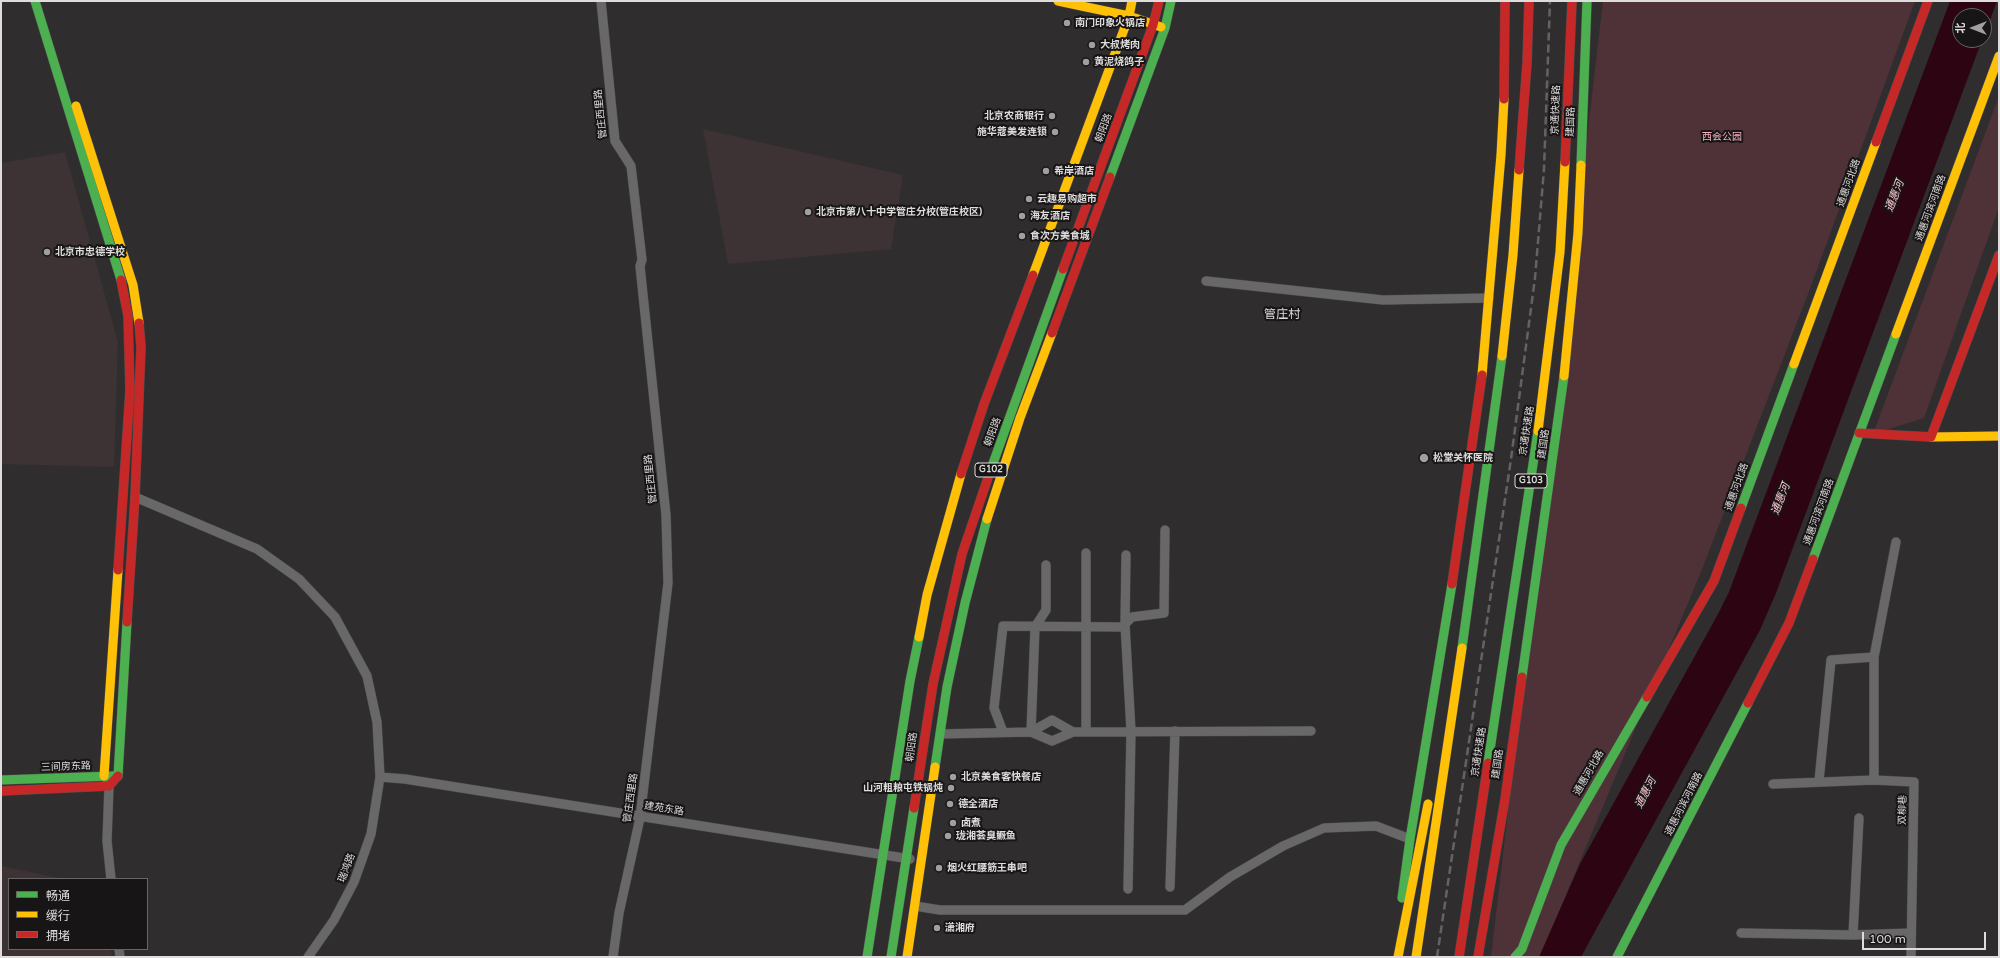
<!DOCTYPE html>
<meta charset="utf-8">
<style>
body{margin:0}
#map{position:relative;width:2000px;height:958px;overflow:hidden;background:#302d2e;font-family:"Varela Round","Noto Sans SC",sans-serif}
canvas{display:block}
.frame{position:absolute;inset:0;border:2px solid #dfdcdc;pointer-events:none}
.legend{position:absolute;left:8px;top:878px;width:140px;height:72px;box-sizing:border-box;background:#171515;border:1px solid #676565;margin:0;padding:5px 7px;list-style:none;font-size:12px;color:#dfdcdc}
.legend li{display:flex;align-items:center;gap:8px;height:20px}
.legend b{width:20px;border:1px solid #676565}
.north{position:absolute;left:1952px;top:8px;width:40px;height:40px;box-sizing:border-box;background:#171515;border:1px solid #676565;border-radius:50%;rotate:270deg;font-size:11px;font-weight:700;line-height:16px;text-align:center;color:#dfdcdc}
.north::after{content:'';display:block;margin:auto;width:14px;height:18px;background:#a29f9f;clip-path:polygon(50% 0,100% 100%,50% 72%,0 100%)}
.scale{position:absolute;left:1862px;top:932px;width:124px;height:18px;box-sizing:border-box;border:2px solid #dfdcdc;border-top:0;padding-left:5px;font-size:12px;line-height:14px;white-space:nowrap;color:#dfdcdc;-webkit-text-stroke:3px #171515;paint-order:stroke}
</style>
<div id="map">
<canvas width="2000" height="958"></canvas>
<div class="frame"></div>
<ul class="legend">
<li><b style="height:5px;background:#4caf50"></b>畅通</li>
<li><b style="height:5px;background:#ffc107"></b>缓行</li>
<li><b style="height:5px;background:#c62828"></b>拥堵</li>
</ul>
<div class="north">北</div>
<div class="scale">100 m</div>
</div>
<script>
const g = document.querySelector('canvas').getContext('2d');
g.lineJoin = 'round';
function fillPath(path, color) { g.fillStyle = color; g.fill(path, 'evenodd'); }
const poly = rows => new Path2D(rows.map(r => 'M' + r).join(''));
function stroke(path, color, width, dash) { g.strokeStyle = color; g.lineWidth = width; g.lineCap = dash ? 'butt' : 'round'; g.setLineDash(dash || []); g.stroke(path); }
function write(font, color, halo, rows, align = 'center') {
  g.font = font + ' "Varela Round","Noto Sans SC",sans-serif'; g.lineWidth = 4; g.setLineDash([]); g.textBaseline = 'middle'; g.strokeStyle = halo; g.fillStyle = color; for (const [text, x, y, turn = 0] of rows) {
    g.save(); g.translate(x, y); g.rotate((+turn || 0) * Math.PI / 180); g.textAlign = isNaN(turn) ? turn : align; if (halo) g.strokeText(text, 0, 0); g.fillText(text, 0, 0); g.restore();
  }
}
const built = poly([
 [703,129,903,175,891,249,728,264],
 [65,152,118,342,114,467,1,464,1,163],
 [1,866,64,879,9,879,9,949,111,949,112,957,1,957]
]);
const green = poly([
 [1603,1,1915,1,1811,286,1701,572,1540,957,1491,957],
 [1999,96,1999,207,1924,418,1873,434]
]);
const water = poly([
 [1950,1,1997,1,1984,36,1984,16,1960,16,1960,40,1982,40,1776,593,1760,630,1581,957,1539,957,1580,864,1718,614,1729,592]
]);
const street = poly([
 [601,1,615,141,631,166,642,260,640,266,666,515,668,583,640,818,619,913,613,957],
 [1206,281,1383,300,1489,298],
 [135,497,257,549,299,579,335,617,367,676,377,722,380,777,371,834,354,882,334,920,308,957],
 [1086,553,1086,732],
 [1126,555,1125,624,1131,731,1128,889],
 [1003,732,994,708,1003,626,1122,627,1132,617,1164,613,1165,530],
 [1031,732,1035,627,1046,610,1046,565],
 [1073,732,1311,731],
 [940,734,1031,732,1052,741,1073,732,1052,720,1031,732],
 [380,777,405,779,910,859],
 [1874,780,1874,657,1896,542],
 [107,781,109,786,107,841,111,879],
 [1819,781,1831,660,1874,657],
 [1773,784,1874,780,1914,782,1911,957],
 [1859,818,1853,935,1911,933],
 [1170,887,1175,731],
 [915,906,940,910,1185,910,1230,877,1283,846,1324,828,1376,826,1410,839],
 [1741,933,1853,935],
 [119,949,120,957]
]);
const fast = poly([
 [35,1,121,280],
 [1581,165,1587,1],
 [1110,177,1165,28,1171,1],
 [991,469,1063,269],
 [1741,508,1794,364],
 [1813,559,1896,334],
 [1462,648,1502,356],
 [1522,677,1564,376],
 [1488,763,1538,431],
 [935,767,947,687,965,603,987,519],
 [118,776,127,622],
 [1,780,113,776],
 [1402,898,1410,839,1452,584],
 [867,957,910,681,919,637],
 [891,957,914,808],
 [1515,957,1522,949,1561,845,1647,697],
 [1617,957,1748,703]
]);
const slow = poly([
 [1058,1,1129,16,1161,27],
 [76,106,133,285,139,323],
 [1033,275,1129,16,1132,1],
 [1896,334,1999,56],
 [1502,356,1513,255,1519,170],
 [1794,364,1876,142],
 [1482,375,1501,155,1504,99],
 [1564,376,1578,233,1581,165],
 [1538,431,1560,252,1565,162],
 [1931,437,1999,436],
 [987,519,1020,418,1052,333],
 [919,637,927,595,961,474],
 [104,776,118,570],
 [907,957,935,767],
 [1398,957,1428,804],
 [1416,957,1462,648]
]);
const jam = poly([
 [1504,99,1505,1],
 [1876,142,1928,1],
 [1565,162,1572,1],
 [1519,170,1527,63,1529,1],
 [1063,269,1153,25,1159,1],
 [1052,333,1110,177],
 [1859,433,1931,437,1999,255],
 [961,474,984,404,1033,275],
 [118,570,130,390,128,316,121,280],
 [1452,584,1482,375],
 [127,622,135,497,141,347,139,323],
 [1647,697,1714,581,1741,508],
 [1748,703,1789,623,1813,559],
 [1,791,109,786,118,776],
 [914,808,933,684,962,554,991,469],
 [1459,957,1488,763],
 [1478,957,1505,799,1522,677]
]);
const rail = poly([
 [1437,957,1511,459,1535,278,1544,169,1550,1]
]);
const markers = [
 [1067,23,4,"#a29f9f"],
 [1092,45,4,"#a29f9f"],
 [1086,62,4,"#a29f9f"],
 [1052,116,4,"#a29f9f"],
 [1055,132,4,"#a29f9f"],
 [1046,171,4,"#a29f9f"],
 [1029,199,4,"#a29f9f"],
 [808,212,4,"#a29f9f"],
 [1022,216,4,"#a29f9f"],
 [1022,236,4,"#a29f9f"],
 [47,252,4,"#a29f9f"],
 [1424,458,5,"#a29f9f"],
 [953,777,4,"#a29f9f"],
 [951,788,4,"#a29f9f"],
 [950,804,4,"#a29f9f"],
 [953,823,4,"#a29f9f"],
 [948,836,4,"#a29f9f"],
 [939,868,4,"#a29f9f"],
 [937,928,4,"#a29f9f"]
];
const shields = [
 [991,470,32],
 [1531,481,32]
];
const shieldNames = [
 ["G102",991,470],
 ["G103",1531,481]
];
const poiNames = [
 ["南门印象火锅店",1075,23],
 ["大叔烤肉",1100,45],
 ["黄泥烧鸽子",1094,62],
 ["北京农商银行",1044,116,"right"],
 ["施华蔻美发连锁",1047,132,"right"],
 ["希岸酒店",1054,171],
 ["云趣易购超市",1037,199],
 ["北京市第八十中学管庄分校(管庄校区)",816,212],
 ["海友酒店",1030,216],
 ["食次方美食城",1030,236],
 ["北京市忠德学校",55,252],
 ["松堂关怀医院",1433,458],
 ["北京美食客快餐店",961,777],
 ["山河粗粮屯铁锅炖",943,788,"right"],
 ["德全酒店",958,804],
 ["卤煮",961,823],
 ["珑湘荟臭鳜鱼",956,836],
 ["烟火红腰筋王串吧",947,868],
 ["潇湘府",945,928]
];
const streetNames = [
 ["京通快速路",1556,110,-88],
 ["管庄西里路",601,114,-96],
 ["建国路",1571,122,-88],
 ["朝阳路",1104,128,-70],
 ["通惠河北路",1849,183,-70],
 ["通惠河滨河南路",1931,208,-70],
 ["京通快速路",1527,431,-81],
 ["朝阳路",993,432,-70],
 ["建国路",1544,444,-82],
 ["管庄西里路",651,479,-96],
 ["通惠河北路",1737,487,-70],
 ["通惠河滨河南路",1819,512,-70],
 ["朝阳路",912,747,-82],
 ["京通快速路",1479,752,-81],
 ["建国路",1498,764,-82],
 ["三间房东路",66,767,-2],
 ["通惠河北路",1589,773,-60],
 ["管庄西里路",631,798,-82],
 ["通惠河滨河南路",1684,804,-63],
 ["建苑东路",664,809,9],
 ["双柳巷",1903,810,-89],
 ["瑞鸿路",347,868,-69]
];
const parkNames = [
 ["西会公园",1722,137]
];
const waterNames = [
 ["通惠河",1895,196,-69],
 ["通惠河",1781,499,-69],
 ["通惠河",1646,793,-63]
];
const quarterNames = [
 ["管庄村",1282,315]
];
fillPath(built, '#3d3234');
fillPath(green, '#4f3138');
fillPath(water, '#2d0412');
stroke(street, '#4c494a', 10);
stroke(fast, '#4c494a', 10);
stroke(slow, '#4c494a', 10);
stroke(jam, '#4c494a', 10);
stroke(street, '#696868', 9);
stroke(fast, '#4caf50', 9);
stroke(slow, '#ffc107', 9);
stroke(jam, '#c62828', 9);
stroke(rail, '#646363', 2.5, [8, 4]);
for (const [x, y, r, color] of markers) { const dot = new Path2D(); dot.arc(x, y, r, 0, 2 * Math.PI); g.fillStyle = color; g.fill(dot); stroke(dot, '#171515', 1.5); }
for (const [x, y, w] of shields) { const box = new Path2D(); box.roundRect(x - w / 2, y - 7, w, 14, 3); g.fillStyle = '#171515'; g.fill(box); stroke(box, '#dfdcdc', 1); }
write('bold 9px', '#dfdcdc', null, shieldNames);
write('bold 10px', '#dfdcdc', '#171515', poiNames, 'left');
write('10px', '#dfdcdc', '#171515', streetNames);
write('10px', '#f7b0bf', '#171515', parkNames);
write('italic 11px', '#fdc7d2', '#171515', waterNames);
write('12px', '#dfdcdc', '#171515', quarterNames);
</script>
